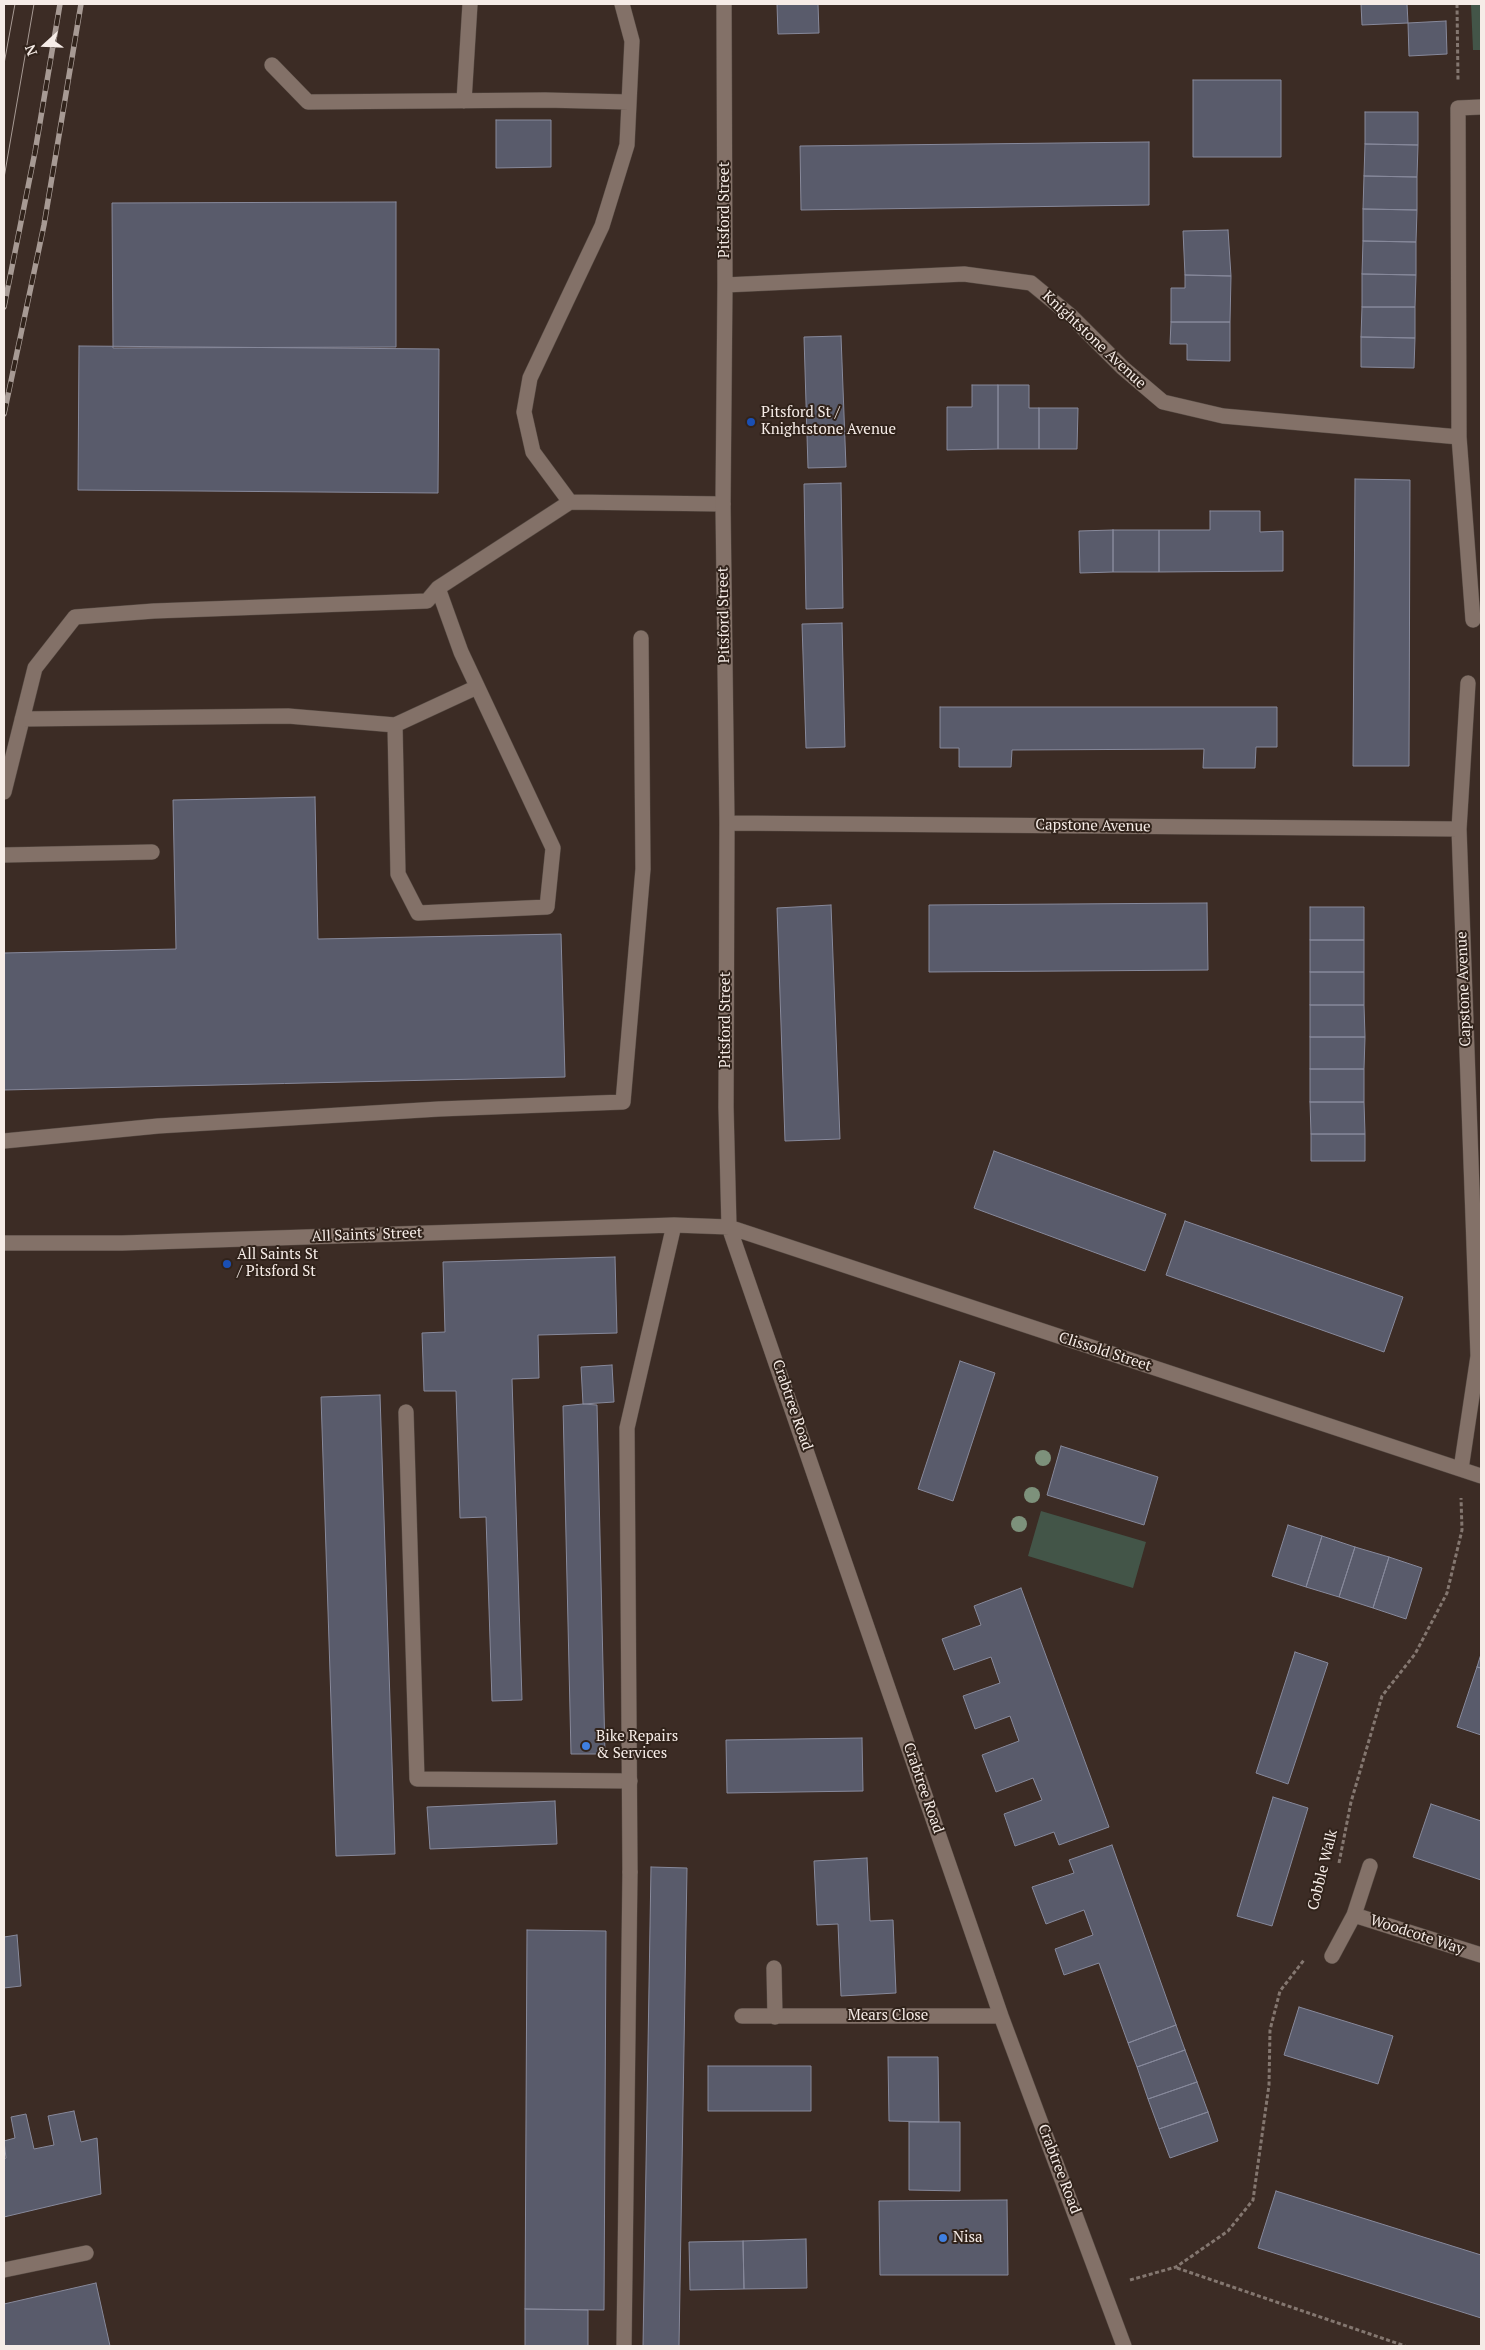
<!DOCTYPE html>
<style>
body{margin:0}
#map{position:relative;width:1485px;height:2350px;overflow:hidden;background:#3c2c25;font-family:"PT Serif",serif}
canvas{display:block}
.frame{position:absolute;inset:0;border:5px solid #f6ece7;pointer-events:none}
.north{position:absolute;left:20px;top:20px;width:50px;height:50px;-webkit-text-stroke:4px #31231b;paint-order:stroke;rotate:250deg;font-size:14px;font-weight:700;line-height:20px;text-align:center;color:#f6ece7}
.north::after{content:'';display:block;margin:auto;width:18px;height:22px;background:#f6ece7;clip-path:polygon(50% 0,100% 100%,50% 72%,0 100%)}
</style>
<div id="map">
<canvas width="1485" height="2350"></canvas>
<div class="frame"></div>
<div class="north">N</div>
</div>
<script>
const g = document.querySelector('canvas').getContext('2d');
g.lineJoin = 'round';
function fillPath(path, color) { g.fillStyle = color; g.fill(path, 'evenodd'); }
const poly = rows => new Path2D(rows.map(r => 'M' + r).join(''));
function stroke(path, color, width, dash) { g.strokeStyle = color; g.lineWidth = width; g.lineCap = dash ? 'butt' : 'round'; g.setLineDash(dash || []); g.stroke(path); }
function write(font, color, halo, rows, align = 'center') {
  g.font = font + ' "PT Serif",serif'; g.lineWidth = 4; g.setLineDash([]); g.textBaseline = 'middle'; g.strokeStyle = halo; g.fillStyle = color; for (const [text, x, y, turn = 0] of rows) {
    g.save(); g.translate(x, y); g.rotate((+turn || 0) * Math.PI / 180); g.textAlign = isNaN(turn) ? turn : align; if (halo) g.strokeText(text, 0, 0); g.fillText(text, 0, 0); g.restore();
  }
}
const green = poly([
 [1471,4,1481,4,1481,50,1473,50],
 [1041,1511,1146,1542,1133,1588,1028,1556]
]);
const building = poly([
 [777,4,818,4,819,33,778,34,777,4],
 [1361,4,1407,4,1408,23,1362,25,1361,4],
 [1446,21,1447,54,1409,56,1408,23,1446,21],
 [1193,80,1281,80,1281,157,1193,157,1193,80],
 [1365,112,1418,112,1418,145,1365,144,1365,112],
 [496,120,551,120,551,167,496,168,496,120],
 [1149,142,1149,205,801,210,800,146,1149,142],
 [1365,144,1418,145,1417,177,1364,176,1365,144],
 [1364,176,1417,177,1417,210,1363,209,1364,176],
 [396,202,396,347,113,348,112,203,396,202],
 [1363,209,1417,210,1416,242,1363,241,1363,209],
 [1228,230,1231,276,1185,275,1183,231,1228,230],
 [1363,241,1416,242,1416,275,1362,274,1363,241],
 [1362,274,1416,275,1415,307,1362,307,1362,274],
 [1185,275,1231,276,1230,322,1171,322,1171,288,1185,288,1185,275],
 [1362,307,1415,307,1415,338,1361,337,1362,307],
 [1171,322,1230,322,1230,361,1187,360,1187,344,1170,344,1171,322],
 [841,336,846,467,808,468,804,337,841,336],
 [1361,337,1415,338,1414,368,1361,367,1361,337],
 [79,346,439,349,438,493,78,490,79,346],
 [972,385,998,385,998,449,947,450,947,407,972,407,972,385],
 [998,385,1029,385,1029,408,1039,408,1039,449,998,449,998,385],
 [1039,408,1078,408,1077,449,1039,449,1039,408],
 [1355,479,1410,480,1409,766,1353,766,1355,479],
 [841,483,843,608,806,609,804,484,841,483],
 [1210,511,1260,511,1260,532,1283,531,1283,571,1159,572,1159,530,1210,530,1210,511],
 [1113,530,1113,572,1080,573,1079,531,1113,530],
 [1113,530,1159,530,1159,572,1113,572,1113,530],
 [842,623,845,747,806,748,802,624,842,623],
 [940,707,1277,707,1277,747,1256,747,1255,768,1203,768,1204,749,1012,750,1011,767,959,767,959,748,940,748,940,707],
 [315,797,318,939,561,934,565,1077,4,1090,4,953,176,949,173,800,315,797],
 [1207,903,1208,970,929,972,929,905,1207,903],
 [831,905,840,1139,785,1141,777,908,831,905],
 [1310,907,1364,907,1364,940,1310,940,1310,907],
 [1310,940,1364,940,1364,972,1310,972,1310,940],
 [1310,972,1364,972,1364,1005,1310,1005,1310,972],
 [1310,1005,1364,1005,1365,1037,1310,1037,1310,1005],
 [1310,1037,1365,1037,1364,1069,1310,1069,1310,1037],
 [1310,1069,1364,1069,1364,1102,1310,1102,1310,1069],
 [1310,1102,1364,1102,1365,1134,1311,1134,1310,1102],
 [1311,1134,1365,1134,1365,1161,1311,1161,1311,1134],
 [994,1151,1166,1214,1145,1271,974,1208,994,1151],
 [1185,1221,1403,1297,1384,1352,1166,1275,1185,1221],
 [615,1257,617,1333,538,1335,539,1378,512,1379,522,1700,492,1701,486,1517,460,1518,456,1391,424,1391,422,1333,445,1332,443,1262,615,1257],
 [960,1361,995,1373,953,1501,918,1489,960,1361],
 [612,1365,614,1402,583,1404,581,1367,612,1365],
 [380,1395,395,1854,336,1856,321,1397,380,1395],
 [583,1404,597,1405,605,1754,571,1754,563,1406,583,1404],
 [1061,1446,1158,1477,1144,1525,1047,1495,1061,1446],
 [1288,1525,1322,1536,1306,1587,1272,1576,1288,1525],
 [1322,1536,1355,1547,1339,1597,1306,1587,1322,1536],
 [1355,1547,1389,1557,1373,1608,1339,1597,1355,1547],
 [1389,1557,1422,1568,1406,1619,1373,1608,1389,1557],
 [1021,1588,1109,1827,1059,1845,1054,1832,1015,1846,1004,1814,1042,1800,1033,1778,996,1792,982,1755,1019,1741,1010,1716,975,1729,963,1696,1000,1683,991,1657,954,1670,942,1639,981,1625,974,1606,1021,1588],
 [1295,1652,1328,1663,1288,1784,1256,1773,1295,1652],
 [1481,1654,1481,1668,1477,1667,1481,1654],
 [1477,1667,1481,1668,1481,1735,1457,1727,1477,1667],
 [862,1738,863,1791,727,1793,726,1740,862,1738],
 [1273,1797,1308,1808,1272,1926,1237,1916,1273,1797],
 [555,1801,557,1844,430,1849,427,1807,555,1801],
 [1431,1804,1481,1821,1481,1880,1413,1857,1431,1804],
 [1112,1845,1176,2025,1128,2043,1099,1963,1064,1975,1055,1949,1093,1935,1084,1910,1046,1924,1032,1887,1074,1873,1069,1860,1112,1845],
 [867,1858,870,1921,893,1920,896,1993,841,1996,838,1924,817,1925,814,1861,867,1858],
 [651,1867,687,1868,679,2346,643,2346,651,1867],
 [527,1930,606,1931,604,2310,525,2309,527,1930],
 [17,1935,21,1986,4,1988,4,1937,17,1935],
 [1299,2007,1393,2036,1378,2084,1284,2055,1299,2007],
 [1176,2025,1185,2050,1137,2067,1128,2043,1176,2025],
 [1185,2050,1197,2082,1148,2099,1137,2067,1185,2050],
 [888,2057,938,2057,939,2122,889,2121,888,2057],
 [708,2066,811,2066,811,2111,708,2111,708,2066],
 [1197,2082,1208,2112,1159,2129,1148,2099,1197,2082],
 [74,2111,81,2142,97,2138,101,2194,4,2217,4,2159,6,2158,4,2141,15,2138,11,2117,26,2114,34,2149,54,2145,48,2116,74,2111],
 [1208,2112,1218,2141,1170,2158,1159,2129,1208,2112],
 [909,2122,960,2122,960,2191,909,2190,909,2122],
 [1276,2191,1481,2255,1481,2318,1258,2248,1276,2191],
 [1007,2200,1008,2275,880,2275,879,2201,1007,2200],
 [806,2239,807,2288,744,2289,743,2241,806,2239],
 [743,2241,744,2289,690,2290,689,2242,743,2241],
 [96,2283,110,2346,4,2346,4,2304,96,2283],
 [525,2309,588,2310,588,2346,525,2346,525,2309]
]);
const path = poly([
 [1457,4,1458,80],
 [1339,1863,1351,1802,1382,1696,1415,1654,1447,1593,1462,1530,1461,1498],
 [1177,2268,1405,2346],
 [1130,2280,1176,2267,1228,2231,1253,2200,1269,2085,1270,2030,1280,1991,1304,1960]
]);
const lane = poly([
 [622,4,632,41,627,145,602,226,530,378,524,412,533,452,570,502,723,504],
 [272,65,308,102,545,100,629,102],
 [464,101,470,4],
 [438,588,461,652,553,848,547,907,418,913,398,874,395,725,477,687],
 [22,719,288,716,395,725],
 [4,792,35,668,75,617,154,611,427,601,438,588,570,502],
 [4,855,152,852],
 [4,1141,158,1126,439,1109,623,1102,643,869,641,638],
 [406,1412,417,1779,630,1781],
 [624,2346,630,1872]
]);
const street = poly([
 [724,4,725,285,723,504,727,823,726,1107,729,1227,1001,2016,1124,2346],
 [725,285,964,274,1031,283,1071,316,1123,368,1163,402,1223,416,1459,437],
 [1473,620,1459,437,1458,108,1481,107],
 [727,823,1459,829],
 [4,1243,122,1243,674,1225,729,1227,1481,1476],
 [1461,1469,1478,1356,1459,829,1468,683],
 [630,1872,627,1428,674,1225],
 [1354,1915,1481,1955],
 [1332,1956,1354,1915,1370,1866],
 [774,1968,775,2017],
 [742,2016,1001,2016],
 [4,2270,86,2253]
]);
const tram = poly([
 [4,64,15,4],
 [4,178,34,4]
]);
const rail = poly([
 [4,307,35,152,60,4],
 [4,414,44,225,81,4]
]);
const trees = [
 [1043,1458],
 [1032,1495],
 [1019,1524]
];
const markers = [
 [751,422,5,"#1a4fb4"],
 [227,1264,5,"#1a4fb4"],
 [586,1746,5,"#3f7fe0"],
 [943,2238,5,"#3f7fe0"]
];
const streetNames = [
 ["Pitsford Street",725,210,-90],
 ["Knightstone Avenue",1094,340,43],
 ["Pitsford Street",724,615,-91],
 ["Capstone Avenue",1093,826,1],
 ["Capstone Avenue",1464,989,-92],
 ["Pitsford Street",726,1020,-90],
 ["All Saints' Street",367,1235,-2],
 ["Clissold Street",1105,1352,18],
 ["Crabtree Road",792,1405,71],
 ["Crabtree Road",923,1788,71],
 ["Cobble Walk",1323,1870,-76],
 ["Woodcote Way",1417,1935,18],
 ["Mears Close",888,2016],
 ["Crabtree Road",1059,2169,69]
];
const poiNames = [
 ["Pitsford St /",761,413],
 ["Knightstone Avenue",761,430],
 ["All Saints St",237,1255],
 ["/ Pitsford St",237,1272],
 ["Bike Repairs",596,1737],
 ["& Services",596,1754],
 ["Nisa",953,2238]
];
fillPath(green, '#435548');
fillPath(building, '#595b6b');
stroke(building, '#87899b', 1);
stroke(lane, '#554942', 16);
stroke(street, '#554942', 16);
stroke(path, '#847770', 3, [4, 2.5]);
stroke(lane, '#837168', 15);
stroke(street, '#837168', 15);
stroke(tram, '#a79a94', 1);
stroke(rail, '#a79a94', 5.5);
stroke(rail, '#31231b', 4, [11]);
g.fillStyle = '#7d917b';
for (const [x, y] of trees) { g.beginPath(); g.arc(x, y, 8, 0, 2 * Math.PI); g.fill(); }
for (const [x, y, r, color] of markers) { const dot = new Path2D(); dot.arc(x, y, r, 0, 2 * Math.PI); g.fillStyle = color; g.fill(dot); stroke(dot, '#31231b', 2); }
write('15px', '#f6ece7', '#31231b', streetNames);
write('15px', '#f6ece7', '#31231b', poiNames, 'left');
</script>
